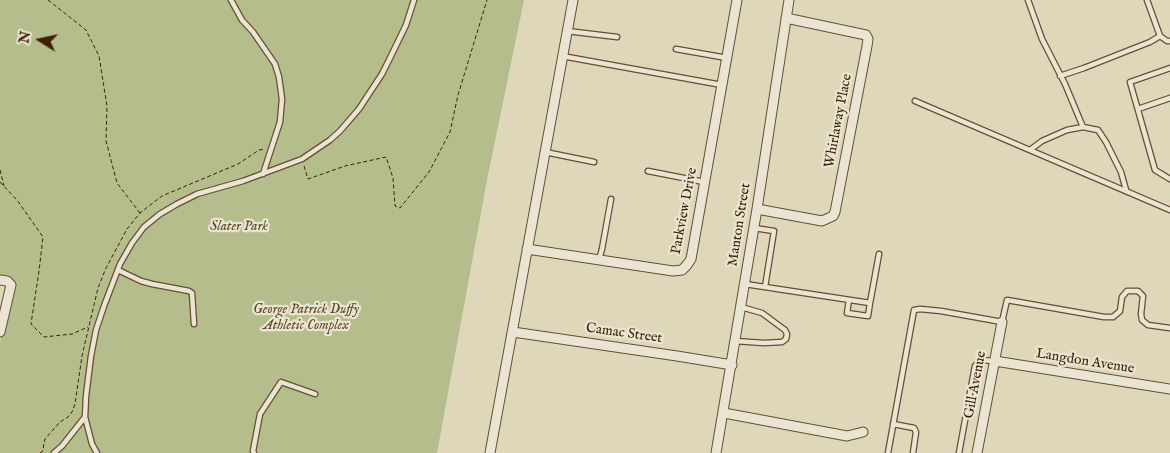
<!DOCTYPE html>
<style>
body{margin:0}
#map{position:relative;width:1170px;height:453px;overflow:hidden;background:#dfd7ba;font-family:"IM FELL English",serif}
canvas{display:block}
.north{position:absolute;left:15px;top:15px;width:50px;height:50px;-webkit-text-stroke:4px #eae5d2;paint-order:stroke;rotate:280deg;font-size:14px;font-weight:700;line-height:20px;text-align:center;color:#3e2105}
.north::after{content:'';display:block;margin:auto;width:18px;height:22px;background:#3e2105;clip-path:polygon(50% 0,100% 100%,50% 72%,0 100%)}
</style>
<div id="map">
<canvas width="1170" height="453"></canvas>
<div class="north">N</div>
</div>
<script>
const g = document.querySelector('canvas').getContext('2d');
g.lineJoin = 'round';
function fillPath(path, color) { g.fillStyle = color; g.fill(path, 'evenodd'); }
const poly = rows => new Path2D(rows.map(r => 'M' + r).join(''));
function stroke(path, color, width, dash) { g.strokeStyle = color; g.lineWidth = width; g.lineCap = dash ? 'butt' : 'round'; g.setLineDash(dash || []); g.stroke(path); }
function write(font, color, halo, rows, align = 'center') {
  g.font = font + ' "IM FELL English",serif'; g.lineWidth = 4.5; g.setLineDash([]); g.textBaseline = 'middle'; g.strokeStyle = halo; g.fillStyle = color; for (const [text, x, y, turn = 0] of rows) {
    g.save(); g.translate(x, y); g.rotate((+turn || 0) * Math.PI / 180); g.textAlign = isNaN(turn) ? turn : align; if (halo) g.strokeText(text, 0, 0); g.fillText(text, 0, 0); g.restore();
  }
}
const green = poly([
 [0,0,524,0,487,180,437,453,0,453,0,342,13,287,0,281]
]);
const path = poly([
 [48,0,86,30,99,56,107,106,106,141,117,183,140,213],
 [304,166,308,179,345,166,386,157,393,178,395,206,400,208,429,172,450,132,458,95,487,0],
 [0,170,4,186],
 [0,182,17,200,43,237,39,271,31,324,44,337,72,334,88,327],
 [40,453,43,451,44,443,45,439,60,422,68,417,72,412,75,404,82,356,98,288,106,268,127,229,140,213,162,196,238,164,259,150,265,149]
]);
const service = poly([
 [231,0,242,20,253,32,275,64,279,77,282,99,280,122,263,174],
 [1028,0,1042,39,1065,84,1083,127],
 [567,31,617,37],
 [1160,36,1167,41,1170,41],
 [676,49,727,58],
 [562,56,722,85],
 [1170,68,1130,82,1155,170,1170,179],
 [1060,76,1084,68,1150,42,1160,36,1147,0],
 [915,101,1170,210],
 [1138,109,1170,98],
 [1030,150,1042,141,1067,130,1083,127,1098,130,1106,142,1121,172,1126,190],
 [545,152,594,162],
 [648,171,704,182],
 [754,228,774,231,765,287],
 [599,260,602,249,611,199],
 [118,270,141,281,152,284,189,291,192,293,194,324],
 [745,284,870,303,879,254],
 [849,300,847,313,868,316,870,303],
 [735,341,764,343,782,342,786,339,787,334,785,330,762,313,741,307],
 [85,417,92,444,97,453],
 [893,424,914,428,916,432,913,453],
 [54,453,62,446,85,417,86,396,91,356,96,330,104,306,120,264,132,243,144,227,160,214,177,204,197,194,243,181,302,159,330,140,340,131,359,109,382,74,391,56,406,25,414,0],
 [254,453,253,451,260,414,281,382,315,394],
 [888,453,914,310,920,309,941,311,1002,322,1007,300,1104,317,1113,317,1120,311,1122,297,1127,291,1138,291,1143,296,1141,314,1142,320,1148,325,1170,328],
 [959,453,975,366,981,360,994,361]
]);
const minor = poly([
 [757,209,822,221,833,216,835,212,867,46,868,39,866,35,786,18],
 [527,249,673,271,682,270,687,265,691,259,737,0],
 [0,280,7,281,11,285,0,332],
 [513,332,677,356,732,365],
 [995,361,1170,389],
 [724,413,847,436,863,432],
 [490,453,573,0],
 [716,453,757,209,789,0],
 [977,453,1002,322]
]);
const streetNames = [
 ["Whirlaway Place",839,121,-79],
 ["Parkview Drive",685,211,-79],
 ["Manton Street",740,225,-81],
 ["Camac Street",624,334,8],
 ["Langdon Avenue",1085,362,9],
 ["Gill Avenue",976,385,-79]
];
const parkNames = [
 ["Slater Park",239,227],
 ["George Patrick Duffy",306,310],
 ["Athletic Complex",306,326]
];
fillPath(green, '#b6bd8d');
stroke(service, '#664e32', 7);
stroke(minor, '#664e32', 11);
stroke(path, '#3e2105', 1, [4, 2.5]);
stroke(service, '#eae5d2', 4.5);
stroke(minor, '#eae5d2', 9);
write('14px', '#3e2105', '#eae5d2', streetNames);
write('italic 14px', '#5c4827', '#eae5d2', parkNames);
</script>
